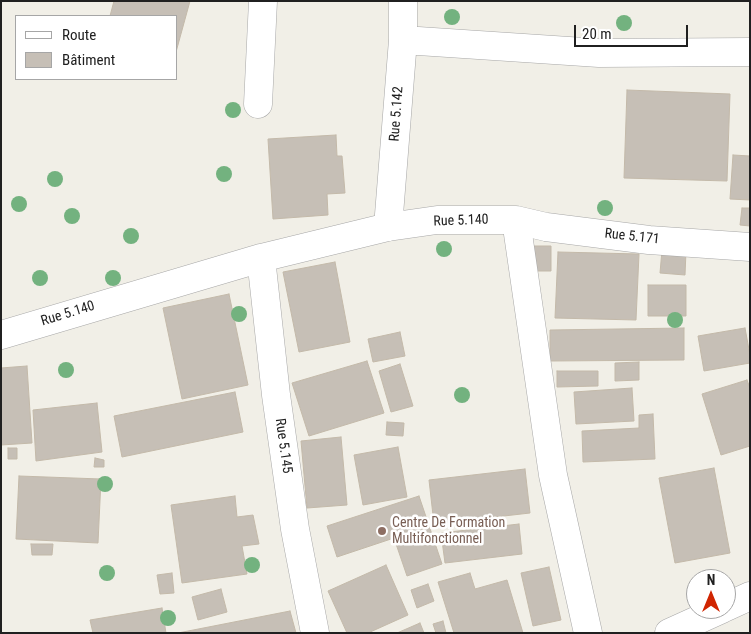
<!DOCTYPE html>
<meta charset="utf-8">
<style>
body{margin:0}
#map{position:relative;width:751px;height:634px;overflow:hidden;background:#f1efe7;font-family:"Roboto Condensed",sans-serif}
canvas{display:block}
.frame{position:absolute;inset:0;border:2px solid #202020;pointer-events:none}
.legend{position:absolute;left:15px;top:15px;width:162px;height:65px;box-sizing:border-box;background:#fff;border:1px solid #a6a6a6;margin:0;padding:6px 9px;list-style:none;font-size:15px;color:#202020}
.legend li{display:flex;align-items:center;gap:10px;height:25px}
.legend b{width:25px;border:1px solid #a6a6a6}
.north{position:absolute;left:686px;top:569px;width:50px;height:50px;box-sizing:border-box;background:#fff;border:1px solid #a6a6a6;border-radius:50%;rotate:0deg;font-size:14px;font-weight:700;line-height:20px;text-align:center;color:#202020}
.north::after{content:'';display:block;margin:auto;width:18px;height:22px;background:#d02501;clip-path:polygon(50% 0,100% 100%,50% 72%,0 100%)}
.scale{position:absolute;left:574px;top:25px;width:114px;height:22px;box-sizing:border-box;border:2px solid #202020;border-top:0;padding-left:6px;font-size:15px;line-height:18px;white-space:nowrap;color:#202020;-webkit-text-stroke:4px #fff;paint-order:stroke}
</style>
<div id="map">
<canvas width="751" height="634"></canvas>
<div class="frame"></div>
<ul class="legend">
<li><b style="height:6px;background:#fff"></b>Route</li>
<li><b style="height:14px;background:#c6bfb6"></b>Bâtiment</li>
</ul>
<div class="north">N</div>
<div class="scale">20 m</div>
</div>
<script>
const g = document.querySelector('canvas').getContext('2d');
g.lineJoin = 'round';
function fillPath(path, color) { g.fillStyle = color; g.fill(path, 'evenodd'); }
const poly = rows => new Path2D(rows.map(r => 'M' + r).join(''));
function stroke(path, color, width, dash) { g.strokeStyle = color; g.lineWidth = width; g.lineCap = dash ? 'butt' : 'round'; g.setLineDash(dash || []); g.stroke(path); }
function write(font, color, halo, rows, align = 'center') {
  g.font = font + ' "Roboto Condensed",sans-serif'; g.lineWidth = 5; g.setLineDash([]); g.textBaseline = 'middle'; g.strokeStyle = halo; g.fillStyle = color; for (const [text, x, y, turn = 0] of rows) {
    g.save(); g.translate(x, y); g.rotate((+turn || 0) * Math.PI / 180); g.textAlign = isNaN(turn) ? turn : align; if (halo) g.strokeText(text, 0, 0); g.fillText(text, 0, 0); g.restore();
  }
}
const building = poly([
 [114,1,190,1,176,52,176,16,110,16,114,1],
 [627,90,730,94,727,181,624,178,627,90],
 [336,135,337,156,342,156,345,193,327,194,328,215,273,219,268,139,336,135],
 [733,155,750,156,750,200,730,199,733,155],
 [742,208,750,208,750,226,740,225,742,208],
 [533,246,551,246,551,271,533,271,533,246],
 [662,250,686,251,685,275,660,273,662,250],
 [558,252,639,254,636,320,555,318,558,252],
 [335,262,350,342,299,352,283,272,335,262],
 [648,285,686,285,686,316,648,316,648,285],
 [229,294,248,385,182,399,163,308,229,294],
 [684,328,684,360,550,361,550,330,684,328],
 [745,328,750,355,750,363,704,371,698,336,745,328],
 [400,332,405,356,373,362,368,339,400,332],
 [367,361,384,413,309,436,292,383,367,361],
 [639,362,639,380,615,381,615,363,639,362],
 [400,364,413,406,391,412,379,371,400,364],
 [27,366,32,443,1,445,1,368,27,366],
 [557,371,598,371,598,386,557,387,557,371],
 [747,380,750,388,750,446,721,455,702,394,747,380],
 [632,388,634,421,576,424,574,392,632,388],
 [235,392,243,432,122,457,114,416,235,392],
 [97,403,102,452,36,461,33,410,97,403],
 [653,414,655,459,583,462,582,431,639,428,639,415,653,414],
 [387,422,404,423,403,436,386,435,387,422],
 [341,437,347,505,307,508,301,441,341,437],
 [398,447,407,497,363,505,354,455,398,447],
 [8,448,17,448,17,459,8,459,8,448],
 [95,458,104,460,104,467,94,467,95,458],
 [714,468,730,553,675,563,659,478,714,468],
 [525,469,530,513,434,524,429,480,525,469],
 [19,476,101,479,98,543,16,539,19,476],
 [235,496,237,517,253,515,259,544,242,546,247,574,182,583,171,505,235,496],
 [419,496,442,564,407,576,394,538,337,557,327,526,419,496],
 [519,524,522,554,445,563,441,533,519,524],
 [31,544,53,544,52,555,32,555,31,544],
 [386,565,408,615,368,633,347,633,328,591,386,565],
 [549,567,561,620,533,626,521,573,549,567],
 [172,573,174,593,160,594,157,575,172,573],
 [470,573,475,589,507,580,523,633,454,633,438,582,470,573],
 [428,584,434,601,417,608,411,590,428,584],
 [221,589,227,612,198,620,192,597,221,589],
 [162,608,166,633,93,633,90,620,162,608],
 [290,611,296,633,178,633,290,611],
 [443,621,446,633,436,633,433,624,443,621],
 [420,623,424,633,397,633,420,623]
]);
const minor = poly([
 [403,40,599,53,750,52],
 [258,104,263,1],
 [516,220,546,227,649,240,750,247],
 [388,227,403,40,403,1],
 [261,258,276,395,295,529,315,633],
 [1,335,261,258,388,227,437,220,516,220,553,475,588,633],
 [726,607,750,596],
 [669,633,722,609]
]);
const trees = [
 [452,17],
 [624,23],
 [233,110],
 [224,174],
 [55,179],
 [19,204],
 [605,208],
 [72,216],
 [131,236],
 [444,249],
 [40,278],
 [113,278],
 [239,314],
 [675,320],
 [66,370],
 [462,395],
 [105,484],
 [252,565],
 [107,573],
 [168,618]
];
const markers = [
 [382,531,5,"#8d6e63"]
];
const streetNames = [
 ["Rue 5.142",397,114,-86],
 ["Rue 5.140",461,221,-2],
 ["Rue 5.171",632,237,6],
 ["Rue 5.140",68,314,-17],
 ["Rue 5.145",283,446,82]
];
const educationNames = [
 ["Centre De Formation",392,523],
 ["Multifonctionnel",392,539]
];
fillPath(building, '#c6bfb6');
stroke(building, '#c3b9a9', 1);
stroke(minor, '#a7a7a7', 29);
stroke(minor, '#fff', 28);
g.fillStyle = '#73b27f';
for (const [x, y] of trees) { g.beginPath(); g.arc(x, y, 8, 0, 2 * Math.PI); g.fill(); }
for (const [x, y, r, color] of markers) { const dot = new Path2D(); dot.arc(x, y, r, 0, 2 * Math.PI); g.fillStyle = color; g.fill(dot); stroke(dot, '#fff', 2); }
write('14px', '#202020', '#fff', streetNames);
write('14px', '#785e54', '#fff', educationNames, 'left');
</script>
